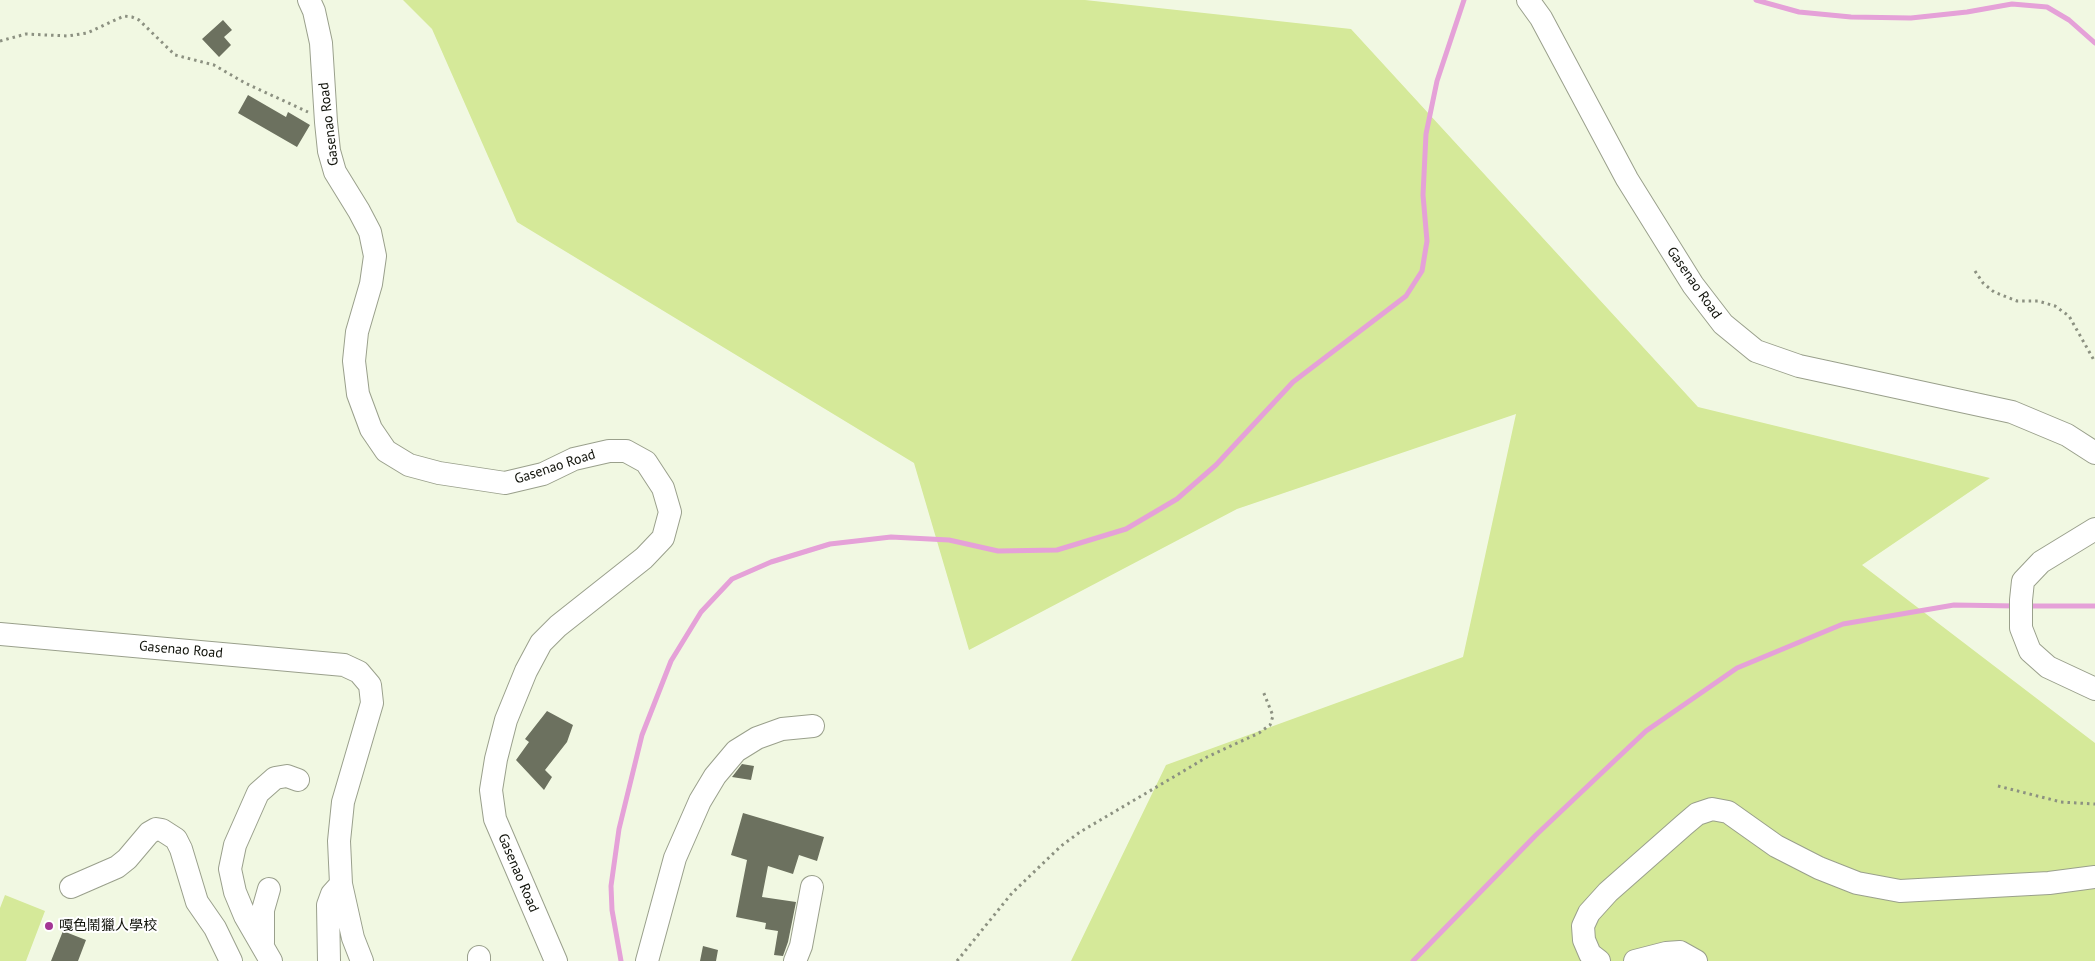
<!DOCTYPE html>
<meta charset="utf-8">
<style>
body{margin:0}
canvas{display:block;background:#f1f8e2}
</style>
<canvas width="2095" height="961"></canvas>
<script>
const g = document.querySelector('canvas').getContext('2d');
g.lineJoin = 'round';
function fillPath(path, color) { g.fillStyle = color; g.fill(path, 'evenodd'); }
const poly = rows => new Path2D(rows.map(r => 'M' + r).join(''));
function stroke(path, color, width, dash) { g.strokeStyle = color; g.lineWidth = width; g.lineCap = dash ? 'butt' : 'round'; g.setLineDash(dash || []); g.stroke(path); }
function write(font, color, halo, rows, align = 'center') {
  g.font = font + ' "PT Sans","Noto Sans TC",sans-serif'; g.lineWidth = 4; g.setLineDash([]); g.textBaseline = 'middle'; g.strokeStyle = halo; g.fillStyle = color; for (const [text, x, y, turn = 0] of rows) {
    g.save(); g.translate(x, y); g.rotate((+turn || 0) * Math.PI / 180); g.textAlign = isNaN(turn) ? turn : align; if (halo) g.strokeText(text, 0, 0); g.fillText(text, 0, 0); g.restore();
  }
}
const green = poly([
 [403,0,1085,0,1351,29,1698,407,1990,478,1862,565,2095,743,2095,961,1071,961,1166,765,1463,657,1516,414,1237,509,969,650,914,463,517,222,432,29],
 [5,895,45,911,26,961,0,961,0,908]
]);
const stream = poly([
 [1756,0,1799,12,1851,17,1911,18,1967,12,2012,4,2047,7,2069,20,2095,43],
 [2027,606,2095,606],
 [621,961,612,910,611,886,619,829,642,735,671,661,701,612,732,579,771,562,830,544,891,537,949,540,998,551,1057,550,1126,529,1177,499,1216,465,1293,382,1406,296,1422,271,1427,241,1423,195,1426,134,1437,81,1464,0],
 [1413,961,1536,835,1646,731,1737,668,1843,624,1954,605,2016,606]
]);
const building = poly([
 [223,20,232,30,224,37,231,45,219,57,202,39],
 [248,95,286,117,288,112,310,125,297,147,238,113],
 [547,711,573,725,567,742,545,770,552,777,544,790,516,760,529,742,525,739],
 [742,764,754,766,751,780,732,777],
 [743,813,824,837,817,861,799,855,793,874,768,866,762,897,796,902,788,942,783,956,774,955,778,931,765,929,766,923,736,917,747,860,731,855],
 [63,931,86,940,78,961,51,961],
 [703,946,718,950,716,961,700,961]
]);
const path = poly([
 [0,41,26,34,68,36,87,33,124,16,132,17,139,20,175,55,214,65,245,83,308,112],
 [1975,271,1983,283,1994,292,2017,301,2038,301,2055,306,2069,316,2095,362],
 [1998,786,2061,802,2095,804],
 [957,961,1012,893,1061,846,1080,832,1182,772,1207,757,1259,733,1270,725,1273,716,1263,691]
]);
const minor = poly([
 [309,0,314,11,321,43,326,122,329,151,335,172,359,211,370,232,375,256,371,284,357,332,354,361,358,394,371,429,386,451,409,465,439,473,505,483,543,474,574,459,609,451,626,451,646,462,663,488,670,512,663,538,644,558,558,626,541,643,526,671,506,720,496,759,491,790,495,819,556,961],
 [1528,0,1541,18,1627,179,1693,285,1723,324,1756,351,1799,366,2012,412,2067,435,2095,453],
 [2095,529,2041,562,2023,581,2021,600,2021,628,2030,651,2048,667,2095,689],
 [0,634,344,665,359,672,370,685,372,703,343,802,339,841,341,884,353,938,362,961],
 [71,887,117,867,127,859,149,833,156,829,162,830,176,839,181,849,197,902,215,928,231,961],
 [263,943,263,910,269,889],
 [479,957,479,961],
 [271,961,245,916,235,892,230,869,235,845,258,793,275,778,287,776,298,780],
 [329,961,328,905,332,894,341,884],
 [647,961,675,858,700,801,715,776,736,751,757,738,782,729,813,726],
 [795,961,801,946,812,887],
 [1599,961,1590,954,1584,940,1583,926,1589,913,1608,892,1684,825,1697,814,1712,809,1728,812,1776,846,1819,868,1857,883,1900,891,2049,883,2095,877],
 [1635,961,1666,953,1680,952,1696,961]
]);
const markers = [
 [49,926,5,"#a43695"]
];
const streetNames = [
 ["Gasenao Road",329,124,-97],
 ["Gasenao Road",1694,283,55],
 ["Gasenao Road",555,467,-18],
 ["Gasenao Road",181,650,5],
 ["Gasenao Road",518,873,67]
];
const poiNames = [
 ["嘎色鬧獵人學校",59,926]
];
fillPath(green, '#d5e999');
stroke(stream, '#e5a1d8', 5);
fillPath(building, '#6c715f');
stroke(minor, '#9aa08c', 24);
stroke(path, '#8c9181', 3, [2.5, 4]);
stroke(minor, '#fff', 22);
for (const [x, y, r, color] of markers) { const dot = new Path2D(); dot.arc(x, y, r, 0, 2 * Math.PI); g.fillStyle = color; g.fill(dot); stroke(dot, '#fff', 2); }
write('14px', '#10120a', '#fff', streetNames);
write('14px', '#10120a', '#fff', poiNames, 'left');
</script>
